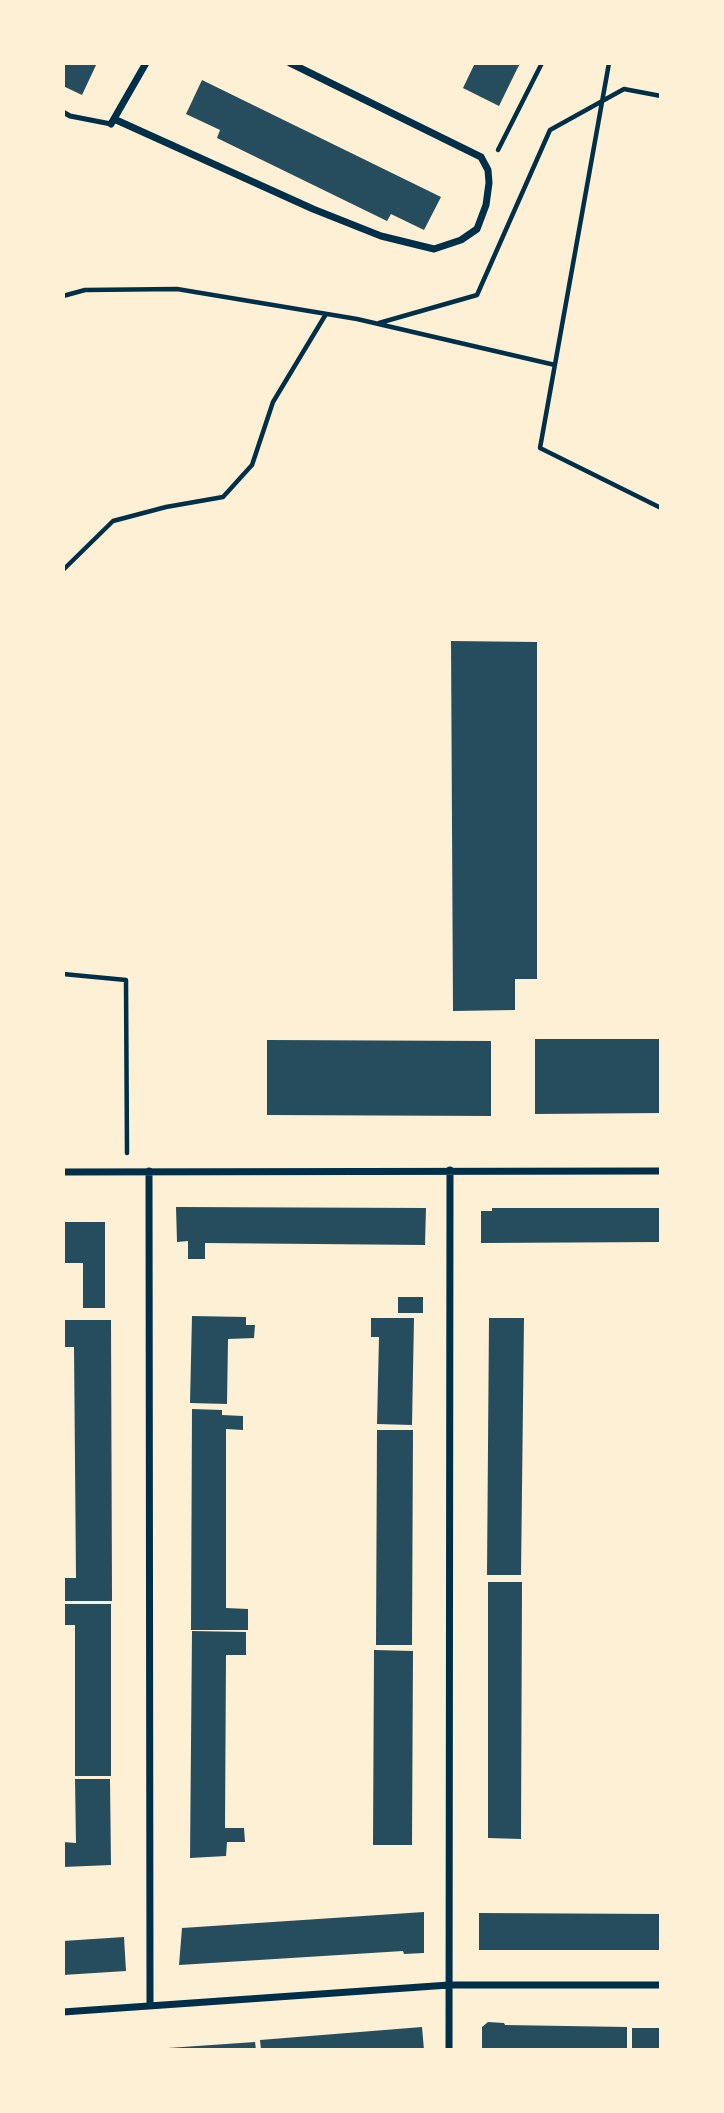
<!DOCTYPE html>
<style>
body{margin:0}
#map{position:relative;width:724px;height:2113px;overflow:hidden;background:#fdf0d5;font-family:Bitter,serif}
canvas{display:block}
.frame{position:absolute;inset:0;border:65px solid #fdf0d5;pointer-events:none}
</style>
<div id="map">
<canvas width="724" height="2113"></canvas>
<div class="frame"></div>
</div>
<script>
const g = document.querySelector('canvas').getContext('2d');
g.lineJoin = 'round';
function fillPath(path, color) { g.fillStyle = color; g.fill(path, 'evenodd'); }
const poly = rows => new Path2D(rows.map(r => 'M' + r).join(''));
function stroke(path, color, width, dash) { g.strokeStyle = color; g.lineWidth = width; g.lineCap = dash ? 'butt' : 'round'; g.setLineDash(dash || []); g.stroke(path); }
const building = poly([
 [63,63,97,63,82,95,63,86],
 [475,63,520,63,499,106,463,88],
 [202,80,441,197,424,230,391,214,387,221,217,138,220,130,186,114],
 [451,641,537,642,537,979,515,979,515,1010,453,1011],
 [535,1039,661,1039,661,1113,535,1114],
 [267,1040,491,1041,491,1116,267,1115],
 [176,1207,426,1208,425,1245,205,1243,205,1259,188,1259,188,1241,177,1242],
 [492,1208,661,1208,661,1242,481,1243,481,1211,492,1211],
 [63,1222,105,1222,105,1308,83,1308,83,1263,63,1263],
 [398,1297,423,1297,423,1313,398,1313],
 [192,1316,246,1317,246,1325,255,1325,254,1338,228,1339,227,1404,190,1403],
 [371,1318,414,1318,412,1425,377,1424,379,1337,371,1337],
 [489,1318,524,1318,521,1575,487,1575],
 [63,1320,111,1320,112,1601,63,1601,63,1578,76,1578,74,1347,63,1347],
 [192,1409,222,1410,222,1415,243,1416,243,1430,226,1429,226,1608,248,1609,248,1630,191,1630],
 [377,1430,413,1430,412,1645,376,1645],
 [488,1582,522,1582,521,1839,488,1838],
 [63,1604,111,1604,111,1776,75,1776,75,1625,63,1625],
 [192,1631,246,1632,246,1655,226,1655,225,1828,244,1828,245,1842,227,1842,226,1856,190,1858],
 [374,1650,413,1651,412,1845,373,1845],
 [75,1779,110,1779,111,1865,63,1867,63,1842,76,1843],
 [424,1912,424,1953,404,1954,403,1951,179,1965,182,1928],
 [479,1913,661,1914,661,1950,479,1950],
 [124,1937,126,1971,63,1975,63,1941],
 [488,2022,504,2023,505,2025,627,2027,627,2050,482,2050,482,2027],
 [422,2027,424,2050,261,2050,260,2040],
 [632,2028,661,2028,661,2050,632,2050],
 [255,2042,256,2050,168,2050,168,2048]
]);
const path = poly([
 [609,63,540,448,661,508],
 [498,150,542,63],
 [63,296,85,290,177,289,357,319,555,365],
 [379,323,477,295,550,130,624,89,661,96],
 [63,570,113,521,166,507,223,497,252,465,273,402,326,314],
 [63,974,126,980,127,1153]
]);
const service = poly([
 [63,112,70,116,111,124]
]);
const minor = poly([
 [114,119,313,209,381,236,434,249,461,240,477,229,486,205,489,183,488,170,481,157,290,63],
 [111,124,146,63],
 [149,1171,150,2005],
 [63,1172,661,1171],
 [63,2012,449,1985,661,1985],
 [449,2050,450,1170]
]);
fillPath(building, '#264d5e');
stroke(path, '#003049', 4.5);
stroke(service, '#003049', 5);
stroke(minor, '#003049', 7);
</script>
